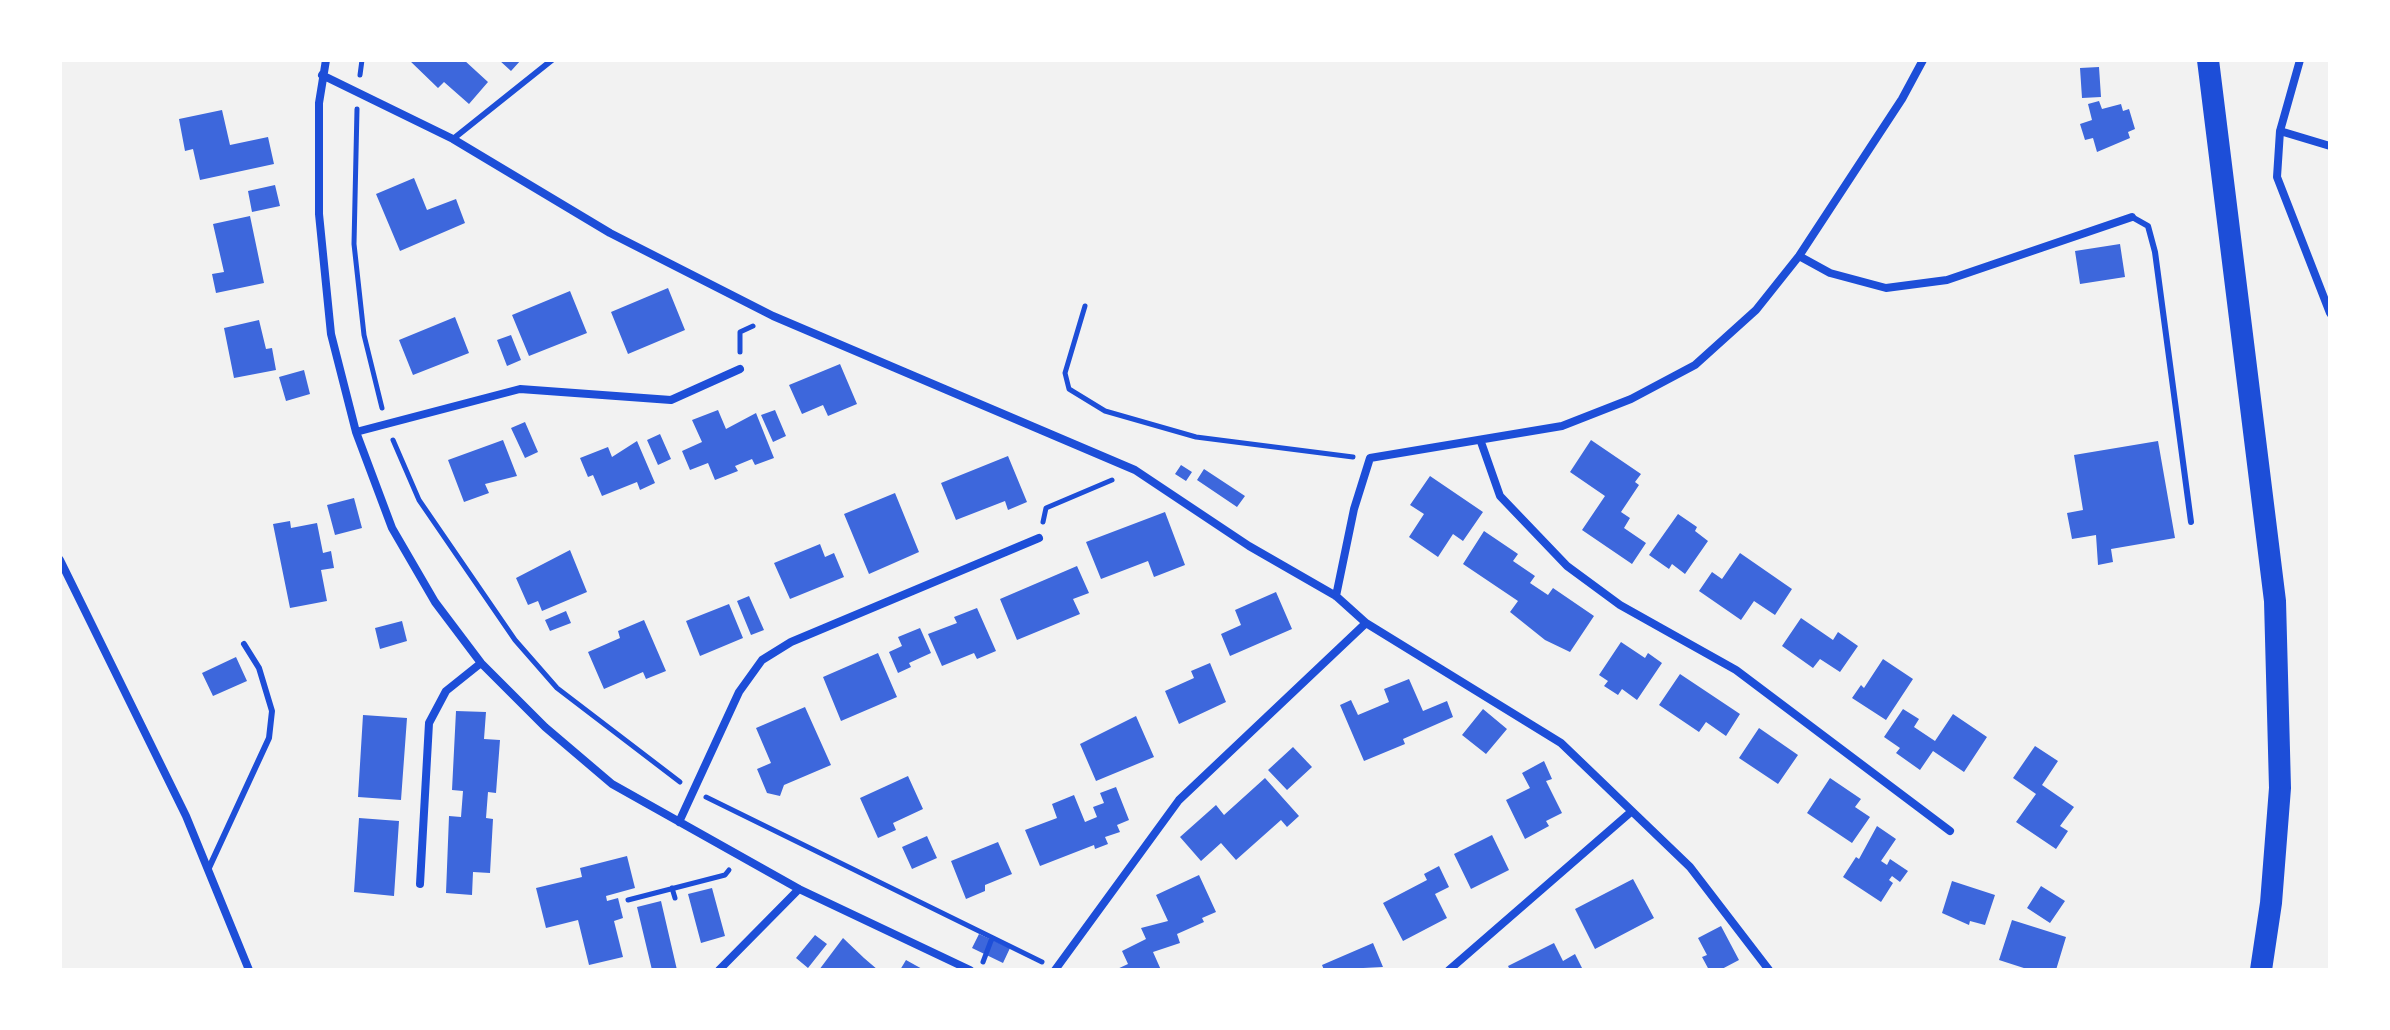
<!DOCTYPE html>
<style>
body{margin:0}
#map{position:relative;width:2390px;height:1030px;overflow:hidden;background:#f2f2f2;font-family:Manrope,sans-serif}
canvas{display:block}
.frame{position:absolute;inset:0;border:62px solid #fff;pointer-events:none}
</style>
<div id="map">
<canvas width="2390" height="1030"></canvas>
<div class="frame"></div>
</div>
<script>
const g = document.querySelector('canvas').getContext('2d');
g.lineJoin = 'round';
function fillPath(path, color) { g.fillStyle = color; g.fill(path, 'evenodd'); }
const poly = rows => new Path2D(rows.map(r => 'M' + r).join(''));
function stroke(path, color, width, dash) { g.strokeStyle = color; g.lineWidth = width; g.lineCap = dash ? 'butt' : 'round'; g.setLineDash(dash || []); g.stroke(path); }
const building = poly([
 [409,60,464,60,488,82,469,104,444,82,438,88],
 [499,60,521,60,511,71],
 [2099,67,2101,97,2082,98,2080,68],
 [2099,101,2102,109,2121,104,2123,111,2129,109,2135,129,2128,132,2130,138,2097,152,2093,138,2085,140,2080,124,2092,120,2088,104],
 [222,110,230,145,268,137,274,164,200,180,193,149,185,151,179,119],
 [414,178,427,210,456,199,465,223,400,251,376,194],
 [275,185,280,206,252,212,248,191],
 [250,216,264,283,216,293,212,274,224,272,213,224],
 [2120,244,2125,277,2080,284,2075,251],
 [668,288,685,330,628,354,611,312],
 [570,291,587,333,529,356,512,315],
 [455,317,469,353,413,375,399,340],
 [259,320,266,349,272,348,276,370,234,378,224,328],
 [511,335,521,360,507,366,497,340],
 [840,364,857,404,828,416,823,405,802,414,789,385],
 [304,370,310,394,286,401,279,377],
 [718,410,726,429,756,413,774,458,755,465,752,459,735,466,738,471,715,480,708,463,690,470,682,451,702,442,692,420],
 [775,410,786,436,773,442,761,415],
 [525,422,538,452,525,458,511,428],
 [660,434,671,459,658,465,647,440],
 [503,440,517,476,485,484,489,493,464,502,448,460],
 [1591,440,1641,474,1635,482,1639,485,1621,512,1630,518,1624,528,1646,543,1632,564,1582,530,1605,496,1570,472],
 [637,441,655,483,640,490,637,482,602,496,593,475,588,477,580,458,608,447,612,457],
 [2158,441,2175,538,2111,549,2113,562,2098,565,2096,535,2072,539,2067,513,2083,510,2074,455],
 [1008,456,1027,502,1008,510,1005,501,956,520,941,483],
 [1181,465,1192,472,1186,481,1175,474],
 [1204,469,1245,496,1237,507,1197,480],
 [1430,476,1483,512,1463,541,1453,534,1438,557,1409,537,1424,514,1410,505],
 [895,493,919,552,869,574,844,514],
 [354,498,362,528,335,535,327,505],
 [1165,512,1185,565,1154,577,1148,561,1101,579,1086,542],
 [1678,514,1697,527,1695,531,1708,541,1685,574,1672,564,1669,569,1649,555],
 [290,521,291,528,317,523,323,553,331,551,334,568,321,570,327,601,290,608,273,524],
 [1484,531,1518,554,1513,561,1535,576,1530,583,1548,595,1553,588,1594,616,1570,652,1545,640,1510,612,1518,601,1463,564],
 [820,544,825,557,834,553,844,577,790,599,774,563],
 [570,550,587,592,542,611,538,601,528,605,516,578],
 [1740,553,1792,589,1775,615,1754,601,1741,620,1699,591,1712,572,1722,579],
 [1077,566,1089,593,1073,599,1080,614,1017,640,1000,599],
 [1276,592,1292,629,1230,656,1221,634,1241,625,1235,610],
 [749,596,764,630,751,635,737,601],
 [729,604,743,638,700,656,686,621],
 [977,608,996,651,977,659,974,653,942,666,928,634,957,623,954,617],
 [566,611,571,623,550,631,545,620],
 [1801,618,1833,640,1838,632,1858,646,1840,672,1820,659,1813,668,1782,646],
 [644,620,666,671,646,679,643,672,604,689,588,652,620,638,618,631],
 [402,621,407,641,380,649,375,628],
 [920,628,931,653,909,663,911,667,898,673,889,652,902,646,898,637],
 [1621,642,1645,658,1648,653,1662,663,1637,700,1622,689,1618,695,1604,686,1608,681,1599,675],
 [878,653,897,697,841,721,823,677],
 [236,657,247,681,213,696,202,673],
 [1883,659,1913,679,1886,720,1852,698,1861,685,1864,688],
 [1210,663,1226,702,1179,724,1165,691,1194,678,1191,671],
 [1680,674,1740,714,1726,736,1706,722,1699,732,1659,705],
 [1409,679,1423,711,1447,701,1453,717,1403,739,1405,744,1364,761,1340,705,1351,700,1358,715,1389,702,1384,689],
 [805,707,831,765,784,785,780,796,767,793,757,769,771,763,756,728],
 [1483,709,1507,729,1486,754,1462,735],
 [1903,709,1919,719,1914,727,1935,741,1953,714,1987,737,1964,772,1933,751,1920,770,1896,753,1900,748,1884,737],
 [456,711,486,712,484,739,500,740,496,793,488,792,486,818,493,819,490,873,473,872,472,895,446,893,449,816,461,817,463,791,452,790],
 [363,715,407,718,401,800,358,797],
 [1136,716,1154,757,1096,781,1080,744],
 [1759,728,1798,755,1778,784,1739,758],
 [2035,746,2058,761,2042,785,2074,807,2060,826,2068,831,2056,849,2016,822,2036,794,2013,778],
 [1293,747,1312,767,1287,790,1268,770],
 [1544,761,1552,779,1546,781,1562,813,1546,821,1549,826,1525,839,1506,800,1530,788,1522,773],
 [908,776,923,809,893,823,896,830,878,838,860,798],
 [1265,778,1299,816,1287,827,1281,820,1236,860,1221,843,1201,861,1180,837,1216,805,1224,815],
 [1830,778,1861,799,1855,807,1870,817,1852,843,1807,813],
 [1116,787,1129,820,1117,825,1120,832,1105,837,1108,844,1095,849,1094,845,1040,866,1025,830,1057,818,1052,804,1074,795,1085,822,1097,817,1093,807,1104,803,1100,793],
 [359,818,399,821,394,896,354,892],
 [1877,826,1896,839,1881,861,1887,865,1890,859,1908,871,1900,882,1892,876,1889,880,1893,883,1881,902,1843,877,1856,857,1859,859],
 [1492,835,1509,870,1471,889,1454,854],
 [927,836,937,858,912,869,902,847],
 [998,842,1012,874,985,885,985,891,966,899,951,861],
 [627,856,635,888,606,896,607,901,618,898,623,918,614,921,623,957,589,965,578,920,546,928,536,888,582,877,580,868],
 [1439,866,1449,887,1435,894,1447,918,1403,941,1383,903,1427,880,1424,874],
 [1199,875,1216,912,1202,918,1204,922,1177,934,1180,943,1153,952,1161,970,1115,970,1128,964,1122,951,1146,939,1141,928,1168,921,1156,895],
 [1633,879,1654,918,1595,949,1575,909],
 [1952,881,1995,895,1985,925,1970,921,1969,925,1942,913],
 [2041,886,2065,901,2050,923,2027,908],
 [712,888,725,936,701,943,688,894],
 [661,901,677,970,652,970,637,907],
 [2012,920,2066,937,2056,970,2030,970,1999,960],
 [1721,926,1739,960,1720,970,1709,970,1702,957,1707,955,1698,938],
 [979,934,1010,948,1003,963,972,948],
 [815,935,827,944,808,968,796,958],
 [843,938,864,958,878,970,819,970],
 [1373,943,1383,967,1324,970,1322,965],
 [1554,943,1563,961,1575,954,1583,970,1510,970,1508,966],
 [906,960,924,970,900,970]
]);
const path = poly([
 [360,75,362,60],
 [357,109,354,244,364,335,382,408],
 [1085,306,1065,373,1069,389,1105,411,1196,437,1353,457],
 [740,352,740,332,753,326],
 [393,440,419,500,515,640,557,688,680,782],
 [1043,522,1046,508,1112,480],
 [706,797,1042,962],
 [672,888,675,898],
 [628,900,725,875,729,870],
 [983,962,992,938]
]);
const service = poly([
 [453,139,552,60],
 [2132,217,2148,226,2155,252,2191,522],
 [208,870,269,738,272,711,259,668,244,644]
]);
const minor = poly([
 [326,60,319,103,319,214,331,334,356,432,392,528,435,602,481,663,545,727,612,784,799,889,970,970],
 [2300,60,2280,131,2330,146],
 [322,75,453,139,610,233,773,316,1135,470,1249,546,1336,596,1366,623,1561,743,1690,867,1769,970],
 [2280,131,2277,177,2330,313],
 [1799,256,1830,273,1886,288,1947,280,2132,217],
 [356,432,520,389,671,400,740,369],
 [1481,442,1500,496,1567,566,1620,605,1736,670,1950,831],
 [60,560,186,816,249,970],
 [1336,596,1354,509,1370,458,1562,426,1631,399,1695,365,1756,310,1799,256,1902,99,1923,60],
 [679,822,739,692,762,660,791,642,1039,538],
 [420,884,429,723,446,691,481,663],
 [719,970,799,889],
 [1055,970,1179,800,1366,623],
 [1449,970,1632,811]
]);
const trunk = poly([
 [2208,60,2275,601,2280,788,2271,903,2261,970]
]);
fillPath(building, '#3d67dc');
stroke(path, '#1d4ed8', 5);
stroke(service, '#1d4ed8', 6);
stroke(minor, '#1d4ed8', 8);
stroke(trunk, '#1d4ed8', 22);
</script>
